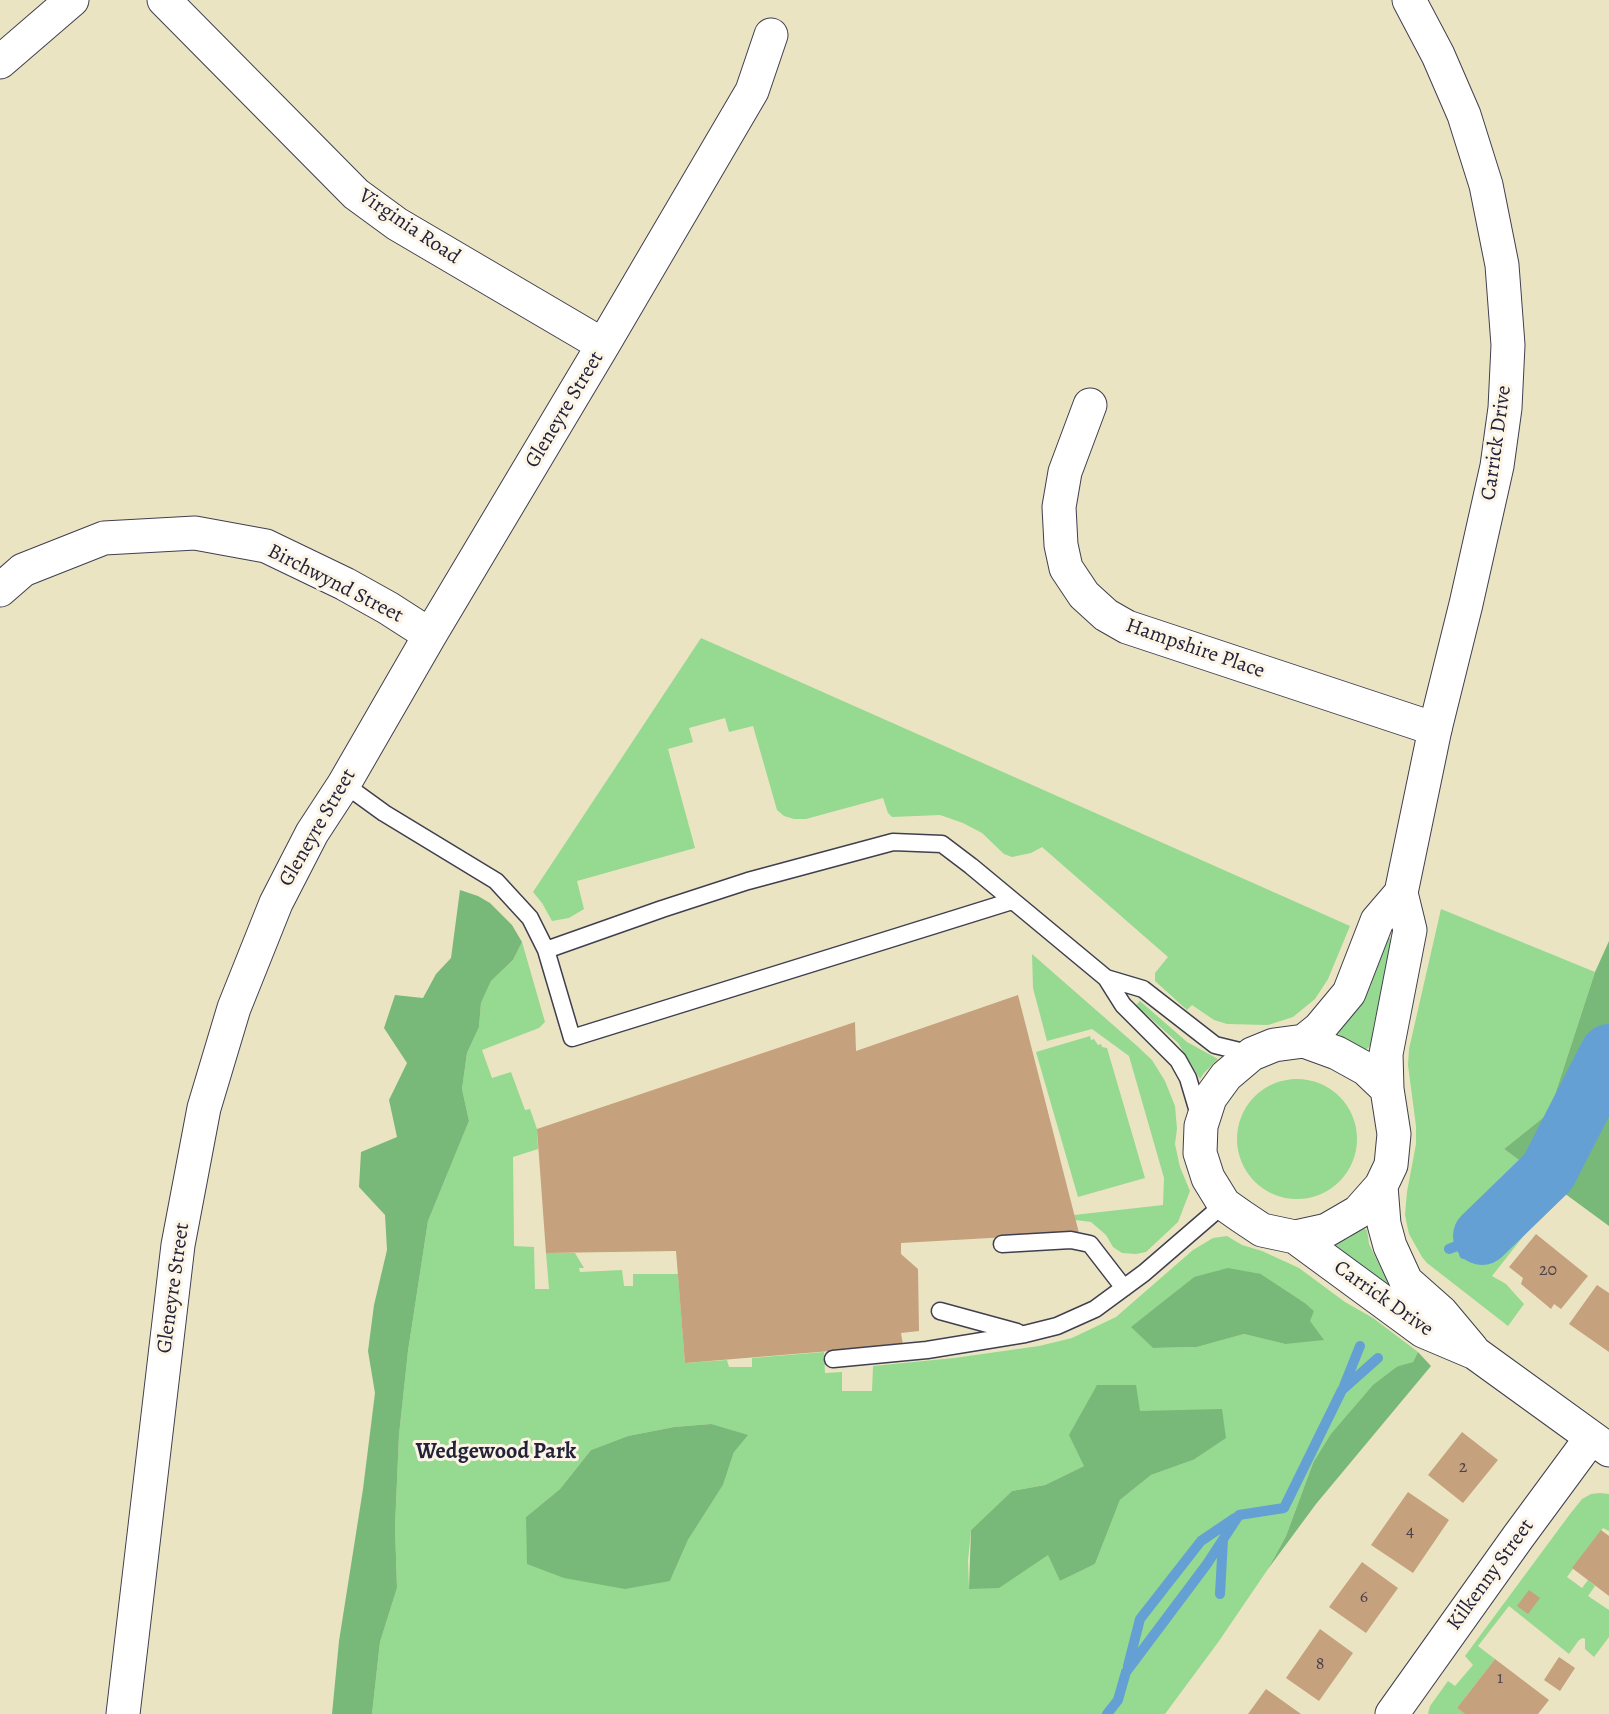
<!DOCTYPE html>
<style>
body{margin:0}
canvas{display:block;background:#ebe4c2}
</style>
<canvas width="1609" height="1714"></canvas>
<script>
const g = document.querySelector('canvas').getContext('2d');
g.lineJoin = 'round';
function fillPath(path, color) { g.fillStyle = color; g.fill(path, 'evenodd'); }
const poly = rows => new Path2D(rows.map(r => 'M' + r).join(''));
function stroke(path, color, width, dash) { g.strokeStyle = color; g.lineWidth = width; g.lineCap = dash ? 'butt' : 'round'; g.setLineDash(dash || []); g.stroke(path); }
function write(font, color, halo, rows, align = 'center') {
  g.font = font + ' Alegreya,serif'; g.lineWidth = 6; g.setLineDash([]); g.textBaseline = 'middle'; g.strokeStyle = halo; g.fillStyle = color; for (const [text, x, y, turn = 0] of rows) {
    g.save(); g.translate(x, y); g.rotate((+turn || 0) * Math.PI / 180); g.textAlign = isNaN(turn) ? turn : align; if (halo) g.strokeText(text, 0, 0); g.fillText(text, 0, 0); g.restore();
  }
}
const green = poly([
 [701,638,1350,926,1328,979,1315,999,1293,1017,1268,1025,1227,1024,1214,1020,1192,1005,1187,1010,1155,981,1155,973,1168,957,1042,847,1031,853,1012,857,1004,854,982,833,963,823,940,815,892,817,888,813,883,798,806,819,794,819,784,816,777,810,753,726,729,732,725,718,689,728,693,742,668,749,695,848,577,881,584,909,569,918,552,921,542,903,533,892],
 [1441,909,1595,972,1549,1113,1504,1149,1560,1190,1492,1276,1506,1284,1524,1304,1508,1326,1427,1263,1422,1257,1409,1234,1405,1215,1407,1192,1416,1144,1416,1126,1408,1065,1409,1049],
 [1385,938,1390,938,1392,942,1381,998,1374,1023,1371,1045,1367,1049,1361,1049,1350,1041,1338,1034,1338,1030],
 [522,942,545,1022,539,1028,482,1050,492,1078,511,1072,525,1110,530,1109,537,1129,538,1149,513,1157,514,1246,534,1247,535,1289,549,1289,546,1253,575,1253,584,1268,579,1268,580,1272,622,1270,624,1286,633,1286,633,1274,678,1274,685,1363,727,1360,729,1367,752,1367,752,1358,824,1352,825,1373,842,1372,842,1391,872,1391,873,1366,954,1358,1039,1346,1072,1338,1116,1317,1193,1250,1213,1238,1227,1236,1242,1245,1262,1251,1299,1268,1345,1302,1373,1318,1418,1352,1413,1362,1398,1366,1313,1463,1286,1536,1268,1569,1219,1641,1165,1714,372,1714,380,1642,397,1588,395,1527,399,1435,408,1351,428,1221,469,1121,462,1089,467,1053,479,1027,481,1003,491,981,513,960],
 [1261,1274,1305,1303,1314,1311,1309,1320,1285,1344,1244,1334,1197,1347,1153,1348,1132,1327,1194,1277],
 [711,1424,734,1452,723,1485,688,1540,670,1581,526,1517,560,1489,591,1450,628,1436,674,1427],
 [1193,1460,1151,1475,1120,1500,1095,1564,1060,1581,1048,1554,969,1589,968,1561,971,1530,1012,1491,1045,1485,1084,1466],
 [1032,954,1136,1045,1152,1060,1165,1081,1175,1106,1177,1129,1175,1144,1180,1167,1190,1191,1178,1222,1146,1252,1136,1254,1122,1253,1113,1247,1106,1235,1091,1222,1075,1220,1074,1215,1163,1205,1164,1178,1129,1056,1092,1029,1047,1041,1033,988],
 [1140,1001,1187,1042,1218,1059,1204,1073,1200,1079,1178,1043,1136,1005],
 [1090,1036,1091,1040,1094,1039,1098,1045,1101,1044,1102,1047,1107,1048,1145,1178,1078,1197,1036,1052],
 '1237 1139a60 60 0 1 1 120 0a60 60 0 1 1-120 0Z',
 [1362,1228,1367,1230,1369,1244,1388,1283,1382,1284,1336,1249,1333,1244,1349,1238],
 [1600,1493,1609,1494,1609,1531,1603,1528,1567,1577,1582,1588,1588,1580,1595,1586,1588,1596,1609,1610,1609,1637,1594,1657,1585,1649,1585,1639,1583,1638,1579,1640,1569,1654,1509,1606,1478,1646,1495,1659,1457,1708,1465,1714,1428,1714,1430,1706,1448,1681,1455,1686,1473,1665,1465,1656,1570,1514,1582,1499,1591,1494]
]);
const forest = poly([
 [460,890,478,896,490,903,512,925,522,942,513,960,491,981,481,1003,479,1027,467,1053,462,1089,469,1121,428,1221,408,1351,399,1435,395,1527,397,1588,380,1642,372,1714,332,1714,339,1641,363,1489,375,1393,368,1351,374,1305,387,1250,385,1215,359,1187,361,1152,397,1137,389,1100,407,1063,384,1028,395,995,423,998,436,974,451,958],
 [1609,941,1609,1226,1504,1149,1549,1113,1595,972],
 [1228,1268,1261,1274,1305,1303,1314,1311,1310,1321,1324,1340,1285,1344,1244,1334,1197,1347,1153,1348,1131,1327,1194,1277],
 [1418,1352,1431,1366,1316,1504,1268,1569,1286,1536,1313,1463,1331,1434,1373,1385,1398,1366,1413,1362],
 [1097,1385,1136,1385,1140,1411,1222,1409,1226,1438,1193,1460,1151,1475,1120,1500,1095,1564,1060,1581,1048,1555,999,1588,969,1589,971,1530,1012,1491,1045,1485,1084,1466,1069,1435],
 [711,1424,748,1435,734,1452,723,1485,688,1540,670,1581,625,1589,564,1578,527,1564,526,1517,560,1489,591,1450,628,1436,674,1427]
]);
const stream = poly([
 [1449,1249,1482,1236],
 [1464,1254,1479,1240],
 [1344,1386,1360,1346],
 [1220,1594,1223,1540],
 [1128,1666,1140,1619,1201,1541,1235,1518],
 [1107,1714,1118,1700,1126,1672,1207,1564,1239,1515,1284,1508,1342,1390,1378,1358]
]);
const river = poly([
 [1482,1236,1548,1172,1609,1053]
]);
const building = poly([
 [1018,995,1079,1233,901,1243,901,1254,918,1269,919,1331,901,1333,903,1345,685,1363,676,1251,546,1253,537,1129,855,1022,856,1051],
 [1536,1234,1588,1276,1561,1309,1554,1304,1551,1309,1521,1284,1523,1278,1509,1267],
 [1597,1285,1609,1293,1609,1352,1569,1324],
 [1462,1432,1498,1460,1463,1503,1428,1475],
 [1408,1492,1449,1520,1413,1573,1371,1545],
 [1601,1530,1609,1536,1609,1596,1572,1568],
 [1362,1562,1398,1588,1366,1633,1329,1607],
 [1529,1590,1540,1598,1528,1614,1517,1606],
 [1320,1629,1353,1653,1319,1701,1286,1678],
 [1559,1657,1575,1668,1560,1691,1544,1680],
 [1495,1659,1549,1700,1538,1714,1465,1714,1457,1708],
 [1266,1689,1301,1714,1248,1714]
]);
const service = poly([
 [344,784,384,813,496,881,530,918,546,950,572,1038,1012,901],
 [546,950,662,909,748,881,893,842,942,844,971,866,1106,978,1123,1005,1178,1060,1188,1078,1199,1115],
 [1106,978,1143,989,1215,1045,1252,1054],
 [1002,1244,1071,1240,1090,1244,1124,1288],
 [940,1311,1017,1332],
 [833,1359,927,1350,1025,1334,1057,1326,1095,1309,1144,1273,1224,1204]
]);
const minor = poly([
 [164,0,356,194,397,224,603,345],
 [0,62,72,0],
 [1090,405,1065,472,1059,507,1061,545,1066,568,1084,595,1106,615,1127,627,1435,729],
 [0,590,23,570,104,538,195,533,266,546,345,584,388,608,430,635],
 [123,1714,178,1245,204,1108,234,1008,276,903,312,833,344,784,430,635,603,345,752,91,771,35],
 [1392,1714,1518,1537,1591,1438]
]);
const tertiary = poly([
 [1304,1041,1319,1029,1349,993,1377,921,1401,893],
 [1387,1089,1366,1069,1337,1053,1304,1041,1274,1045,1252,1054,1226,1076,1210,1098,1201,1126,1200,1153,1208,1178,1224,1204,1241,1216,1262,1230,1295,1237,1423,1331,1475,1353,1609,1450],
 [1381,1186,1384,1224,1390,1246,1406,1281,1441,1312,1472,1349],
 [1295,1237,1327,1230,1358,1212,1381,1186,1391,1165,1394,1134,1387,1089,1386,1054,1410,930,1401,893,1435,729,1466,604,1497,466,1505,408,1508,345,1502,265,1486,185,1464,115,1438,55,1409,0]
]);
const numberNames = [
 ["20",1548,1271],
 ["2",1463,1468],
 ["4",1410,1532],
 ["6",1364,1598],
 ["8",1320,1665],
 ["1",1500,1679]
];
const streetNames = [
 ["Virginia Road",409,227,34],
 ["Gleneyre Street",565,410,-59],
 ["Carrick Drive",1497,443,-82],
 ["Birchwynd Street",335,584,27],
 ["Hampshire Place",1195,649,19],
 ["Gleneyre Street",318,828,-60],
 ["Gleneyre Street",174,1288,-82],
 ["Carrick Drive",1383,1299,35],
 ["Kilkenny Street",1491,1575,-54]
];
const neighbourhoodNames = [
 ["Wedgewood Park",496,1453]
];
fillPath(green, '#96d990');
fillPath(forest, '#78b97a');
stroke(stream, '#64a0d4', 10);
stroke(river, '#64a0d4', 58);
fillPath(building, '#c5a17d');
stroke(service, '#403f4f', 19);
stroke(minor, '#403f4f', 35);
stroke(tertiary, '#403f4f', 35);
stroke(service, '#fff', 16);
stroke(minor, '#fff', 33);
stroke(tertiary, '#fff', 33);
write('18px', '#4b424c', null, numberNames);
write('21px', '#22223b', '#fcf5e5', streetNames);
write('bold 22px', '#22223b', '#fcf5e5', neighbourhoodNames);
</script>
